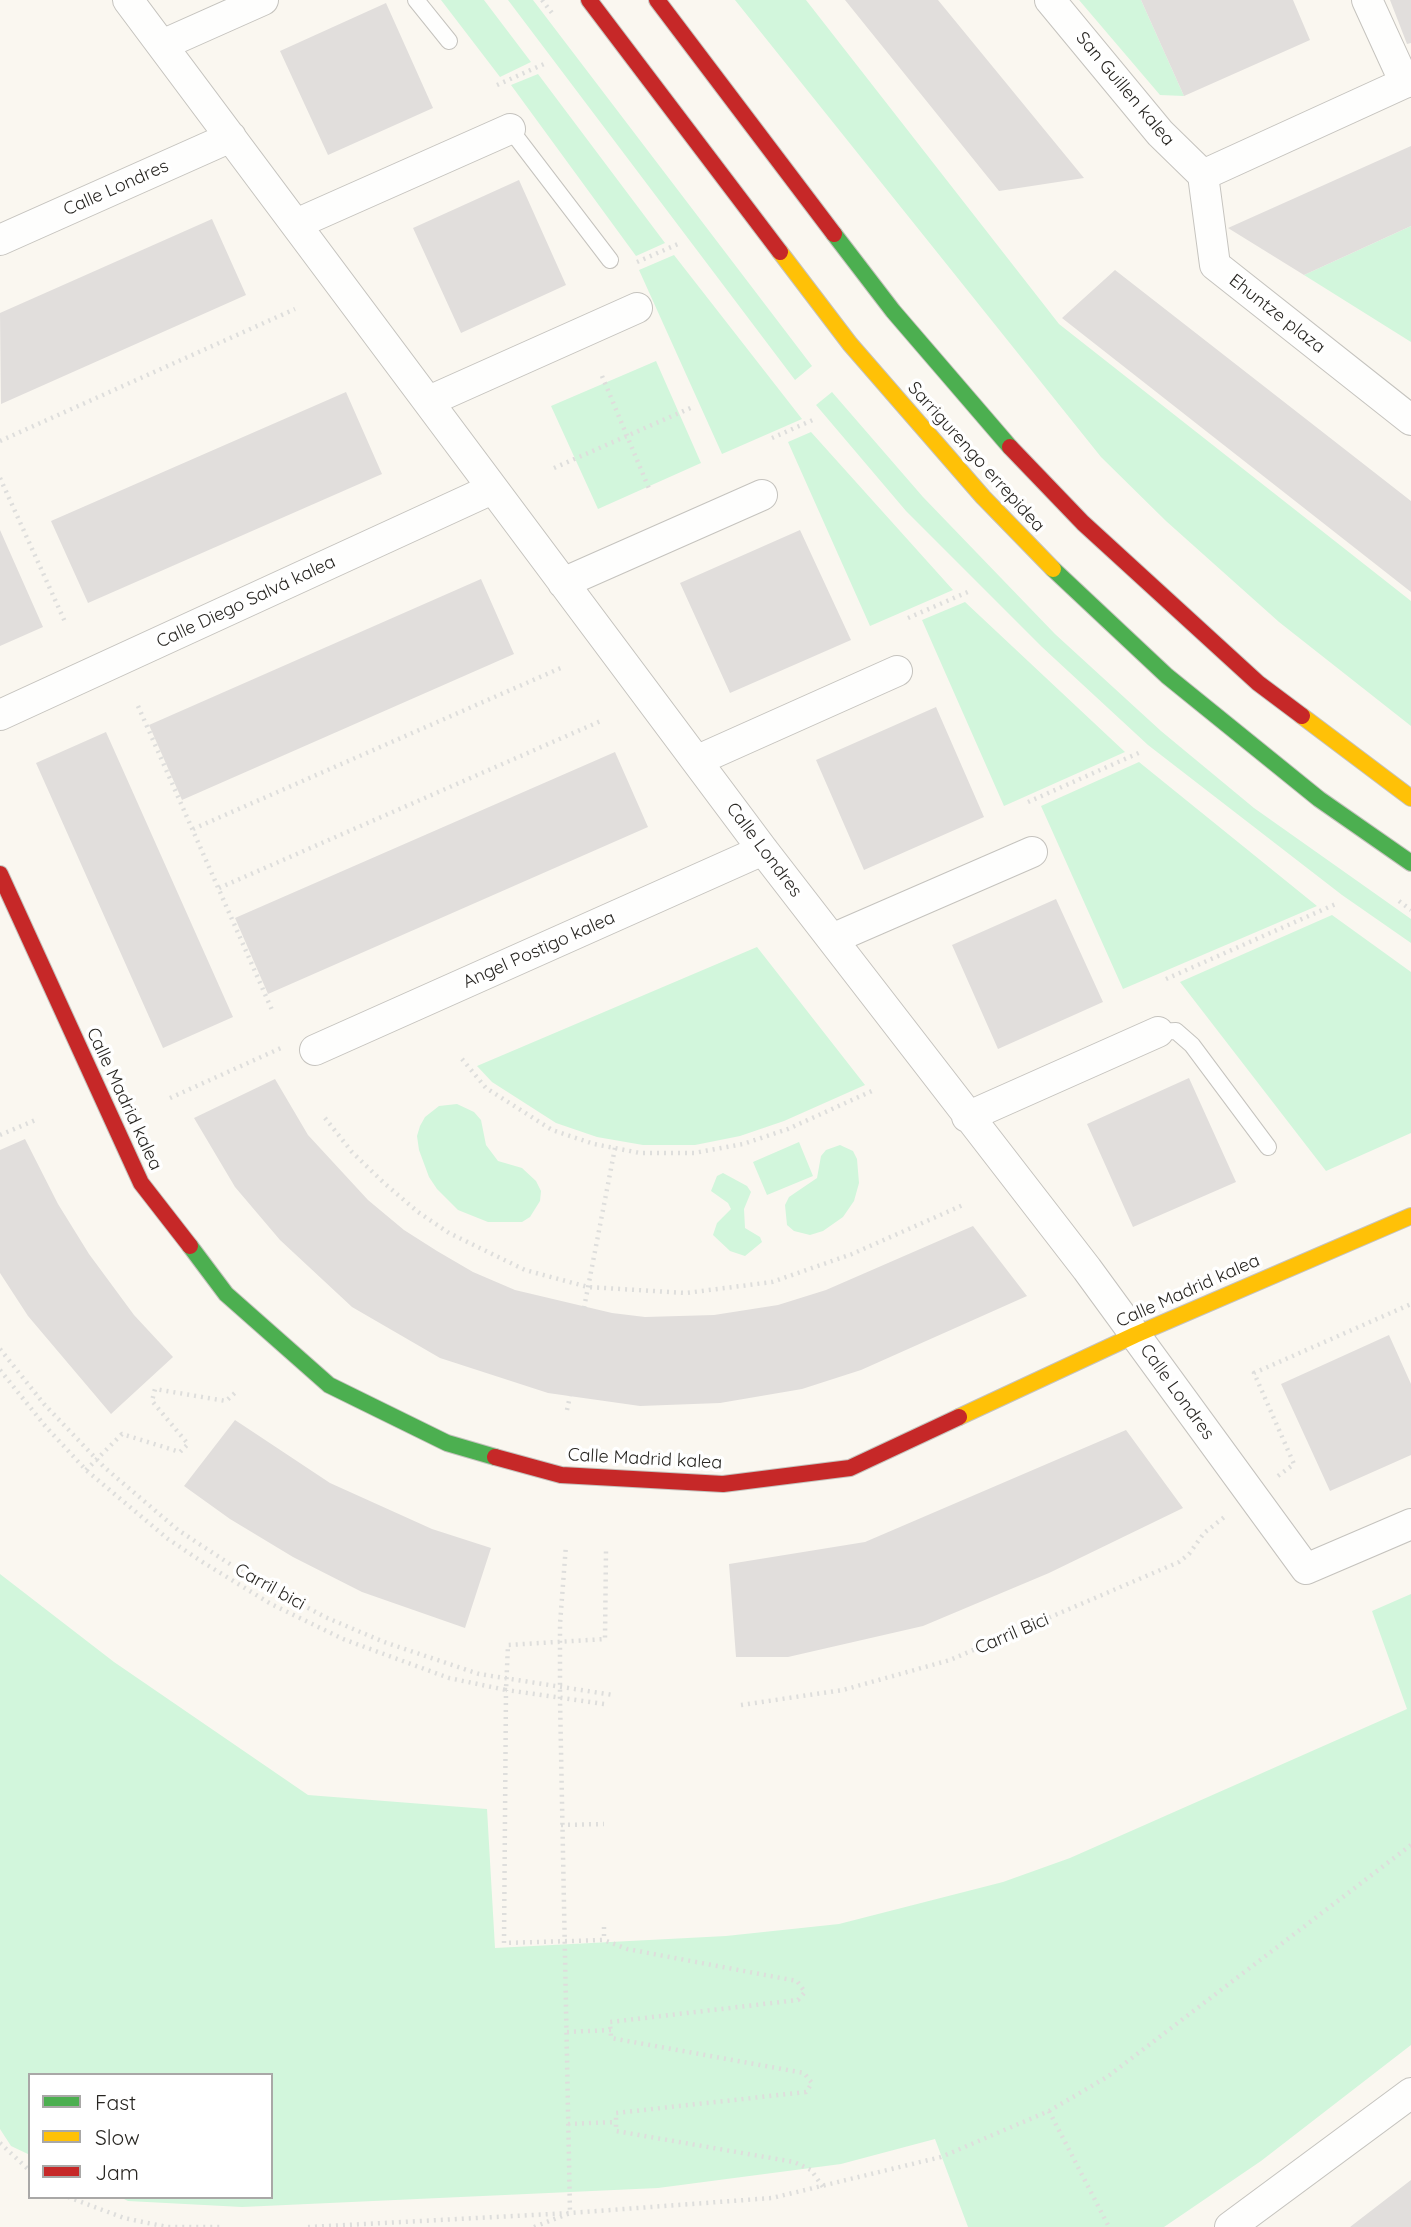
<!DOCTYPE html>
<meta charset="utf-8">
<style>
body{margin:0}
#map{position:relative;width:1411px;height:2227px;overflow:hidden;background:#faf7f0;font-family:Quicksand,sans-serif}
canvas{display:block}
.legend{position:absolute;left:28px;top:2073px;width:245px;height:126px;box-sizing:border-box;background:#fff;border:2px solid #a9a8a7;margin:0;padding:9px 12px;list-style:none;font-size:21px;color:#282622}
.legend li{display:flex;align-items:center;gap:14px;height:35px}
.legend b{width:35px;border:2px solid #a9a8a7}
</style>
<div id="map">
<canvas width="1411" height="2227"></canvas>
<ul class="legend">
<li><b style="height:9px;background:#4caf50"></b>Fast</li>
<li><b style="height:9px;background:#ffc107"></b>Slow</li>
<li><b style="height:9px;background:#c62828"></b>Jam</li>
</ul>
</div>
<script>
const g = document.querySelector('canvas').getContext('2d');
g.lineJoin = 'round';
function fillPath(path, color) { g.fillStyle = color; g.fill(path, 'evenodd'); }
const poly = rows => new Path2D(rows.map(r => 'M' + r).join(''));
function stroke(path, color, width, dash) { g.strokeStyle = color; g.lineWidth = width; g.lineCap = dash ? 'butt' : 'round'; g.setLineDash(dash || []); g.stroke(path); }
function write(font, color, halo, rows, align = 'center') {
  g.font = font + ' Quicksand,sans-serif'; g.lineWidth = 7; g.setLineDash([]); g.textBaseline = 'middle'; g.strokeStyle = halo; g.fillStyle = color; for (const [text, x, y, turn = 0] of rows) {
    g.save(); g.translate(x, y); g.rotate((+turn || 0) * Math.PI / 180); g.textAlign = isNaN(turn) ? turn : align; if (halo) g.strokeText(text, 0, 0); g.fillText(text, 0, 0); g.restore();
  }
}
const green = poly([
 [441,0,484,0,531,62,500,77],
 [508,0,533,0,812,366,795,380],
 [735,0,806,0,1059,324,1411,601,1411,726,1279,622,1166,521,1101,457],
 [1079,0,1141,0,1184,96,1160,95],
 [538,74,665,243,636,256,511,85],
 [1411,226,1411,342,1304,275],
 [674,255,802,419,722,454,639,270],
 [656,361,701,463,598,509,551,406],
 [832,392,923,497,1055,634,1161,731,1254,808,1411,919,1411,943,1342,895,1148,745,1042,647,906,511,816,405],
 [811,432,953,590,870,626,788,442],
 [965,602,1125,752,1004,806,922,620],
 [1139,762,1317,906,1123,989,1041,806],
 [1332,915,1411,972,1411,1133,1326,1171,1180,982],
 [757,947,865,1085,784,1121,740,1136,695,1145,643,1145,597,1137,556,1123,492,1082,477,1066],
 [457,1104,474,1112,481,1120,486,1145,498,1161,522,1168,536,1181,541,1191,540,1201,530,1217,522,1222,488,1222,458,1210,437,1189,429,1177,419,1150,417,1136,420,1126,425,1117,439,1106],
 [799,1142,813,1176,767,1195,753,1162],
 [840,1145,853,1151,857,1159,859,1183,854,1201,843,1217,823,1231,810,1235,794,1231,787,1225,785,1205,789,1197,817,1178,821,1156,826,1150],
 [723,1173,747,1186,751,1192,744,1209,745,1228,760,1237,762,1242,745,1256,730,1251,713,1235,717,1223,731,1209,728,1203,711,1191,717,1176],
 [0,1574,114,1662,308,1795,487,1809,495,1948,726,1936,839,1924,1003,1882,1070,1858,1407,1709,1372,1611,1411,1594,1411,2045,1261,2161,1164,2227,968,2227,935,2139,841,2164,658,2188,242,2207,128,2201,120,2197,271,2197,271,2075,30,2075,30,2155,11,2146,0,2129]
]);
const building = poly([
 [845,0,938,0,1084,178,999,191],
 [1141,0,1293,0,1310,40,1184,96],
 [1390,0,1411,0,1411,43,1407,44],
 [386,3,433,108,328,155,280,51],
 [1411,146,1411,226,1304,275,1228,228],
 [519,180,566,285,461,333,413,228],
 [212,219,246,295,1,404,0,313],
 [1115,270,1411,501,1411,592,1062,318],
 [346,392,382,474,88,603,51,521],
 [0,530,43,627,0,646],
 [800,530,851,640,730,693,680,583],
 [481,579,514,654,182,800,149,725],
 [936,707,984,817,864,870,816,760],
 [106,732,233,1017,163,1048,36,763],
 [615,752,648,827,268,994,235,918],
 [1056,899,1103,1002,998,1049,952,945],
 [1189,1078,1236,1182,1133,1227,1087,1124],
 [275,1079,308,1135,368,1200,404,1230,437,1251,473,1272,515,1290,612,1313,645,1317,714,1315,778,1305,826,1290,973,1226,1027,1296,861,1370,802,1389,720,1403,640,1406,548,1393,440,1358,352,1307,280,1240,235,1187,194,1118],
 [25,1139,58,1204,89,1254,134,1315,173,1357,111,1414,28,1316,0,1273,0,1150],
 [1389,1335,1411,1384,1411,1455,1330,1491,1281,1384],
 [235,1420,330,1483,432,1529,491,1548,465,1628,362,1592,293,1557,230,1519,184,1486],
 [1126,1430,1183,1508,1049,1573,923,1626,788,1657,736,1657,729,1564,865,1542],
 [1411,2180,1411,2227,1350,2227]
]);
const path = poly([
 [542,0,552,13],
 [497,85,544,64],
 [637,262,678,244],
 [602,376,650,491],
 [772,438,815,419],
 [0,441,295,309],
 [554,468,695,406],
 [0,478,66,624],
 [908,618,970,591],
 [138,706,272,1010],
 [1028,802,1143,751],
 [193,829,563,667],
 [219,888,603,720],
 [1399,901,1411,910],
 [1166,979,1338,903],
 [462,1059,486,1088,552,1130,594,1144,640,1153,694,1153,743,1144,788,1129,874,1090],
 [170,1098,281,1048],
 [325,1118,352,1152,384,1183,418,1212,449,1233,525,1270,588,1287,686,1293,772,1282,852,1254,963,1205],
 [0,1135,38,1119],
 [584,1308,615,1148],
 [0,1349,44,1404,104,1467,178,1530,245,1574,325,1617,384,1642,479,1674,613,1695],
 [0,1370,46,1427,86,1470,168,1539,204,1563,271,1604,343,1639,449,1678,506,1690,508,1645,605,1639,606,1550],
 [567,1410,570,1396],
 [86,1470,122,1434,180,1452,188,1444,152,1401,155,1389,226,1401,237,1391],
 [1278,1476,1294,1464,1254,1373,1411,1304],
 [604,1704,506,1690,504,1943,604,1940,627,1949,797,1981,805,1992,798,2000,610,2022,611,2038,804,2073,812,2083,806,2092,616,2113,616,2131,794,2162,811,2170,823,2187],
 [741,1705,843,1690,950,1660,1179,1562,1189,1554,1204,1533,1227,1515],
 [561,1825,604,1824],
 [604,1927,604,1940],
 [567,2032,611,2030],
 [1049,2111,1109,2227],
 [568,2124,616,2122],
 [0,2143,30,2171],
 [68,2197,124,2218,167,2227,221,2227],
 [308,2227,570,2213,772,2198,941,2157,1049,2111,1107,2077,1411,1845],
 [534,2227,570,2213,560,1699,560,1624,566,1545]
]);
const lane = poly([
 [416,0,449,41],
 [510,129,610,260],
 [1158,1032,1176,1031,1192,1045,1268,1147]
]);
const street = poly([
 [128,0,763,850,1087,1269,1306,1569,1411,1524],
 [1050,0,1160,133,1203,175],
 [1367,0,1405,83],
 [162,45,263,0],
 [1203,175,1215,265,1411,420],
 [1203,175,1411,80],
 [296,224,510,129],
 [0,240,231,137],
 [429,401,637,308],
 [563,583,762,495],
 [0,715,492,489],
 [698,760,897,671],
 [832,939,1032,852],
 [315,1050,763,850],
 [967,1117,1158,1032],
 [1230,2227,1411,2093]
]);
const fast = poly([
 [834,234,893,311,1010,447],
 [1053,569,1167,676,1319,799,1411,863],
 [190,1246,226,1294,329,1385,447,1443,495,1457]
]);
const slow = poly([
 [780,252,850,344,983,497,1053,569],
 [1302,716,1411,798],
 [959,1417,1135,1335,1411,1216]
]);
const jam = poly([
 [589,0,780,252],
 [657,0,834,234],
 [1010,447,1083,523,1258,683,1302,716],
 [0,874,141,1183,190,1246],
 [495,1457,561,1475,723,1484,850,1468,959,1417]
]);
const streetNames = [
 ["San Guillen kalea",1125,89,50],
 ["Calle Londres",116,188,-24],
 ["Ehuntze plaza",1277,314,38],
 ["Sarrigurengo errepidea",976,457,48],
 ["Calle Diego Salvá kalea",246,602,-25],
 ["Calle Londres",764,850,53],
 ["Angel Postigo kalea",539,950,-24],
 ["Calle Madrid kalea",124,1099,65],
 ["Calle Madrid kalea",1188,1291,-24],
 ["Calle Londres",1177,1392,54],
 ["Calle Madrid kalea",645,1459,3],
 ["Carril bici",270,1587,29],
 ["Carril Bici",1012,1634,-23]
];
fillPath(green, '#d2f6dc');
fillPath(building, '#e1dedc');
stroke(lane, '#c5c3be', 18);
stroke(street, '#c5c3be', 32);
stroke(fast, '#c5c3be', 18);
stroke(slow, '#c5c3be', 18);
stroke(jam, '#c5c3be', 18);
stroke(path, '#dededc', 4.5, [2, 5]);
stroke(lane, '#fefefd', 16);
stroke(street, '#fefefd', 30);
stroke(fast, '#4caf50', 16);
stroke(slow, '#ffc107', 16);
stroke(jam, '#c62828', 16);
write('18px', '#282622', '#fff', streetNames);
</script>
